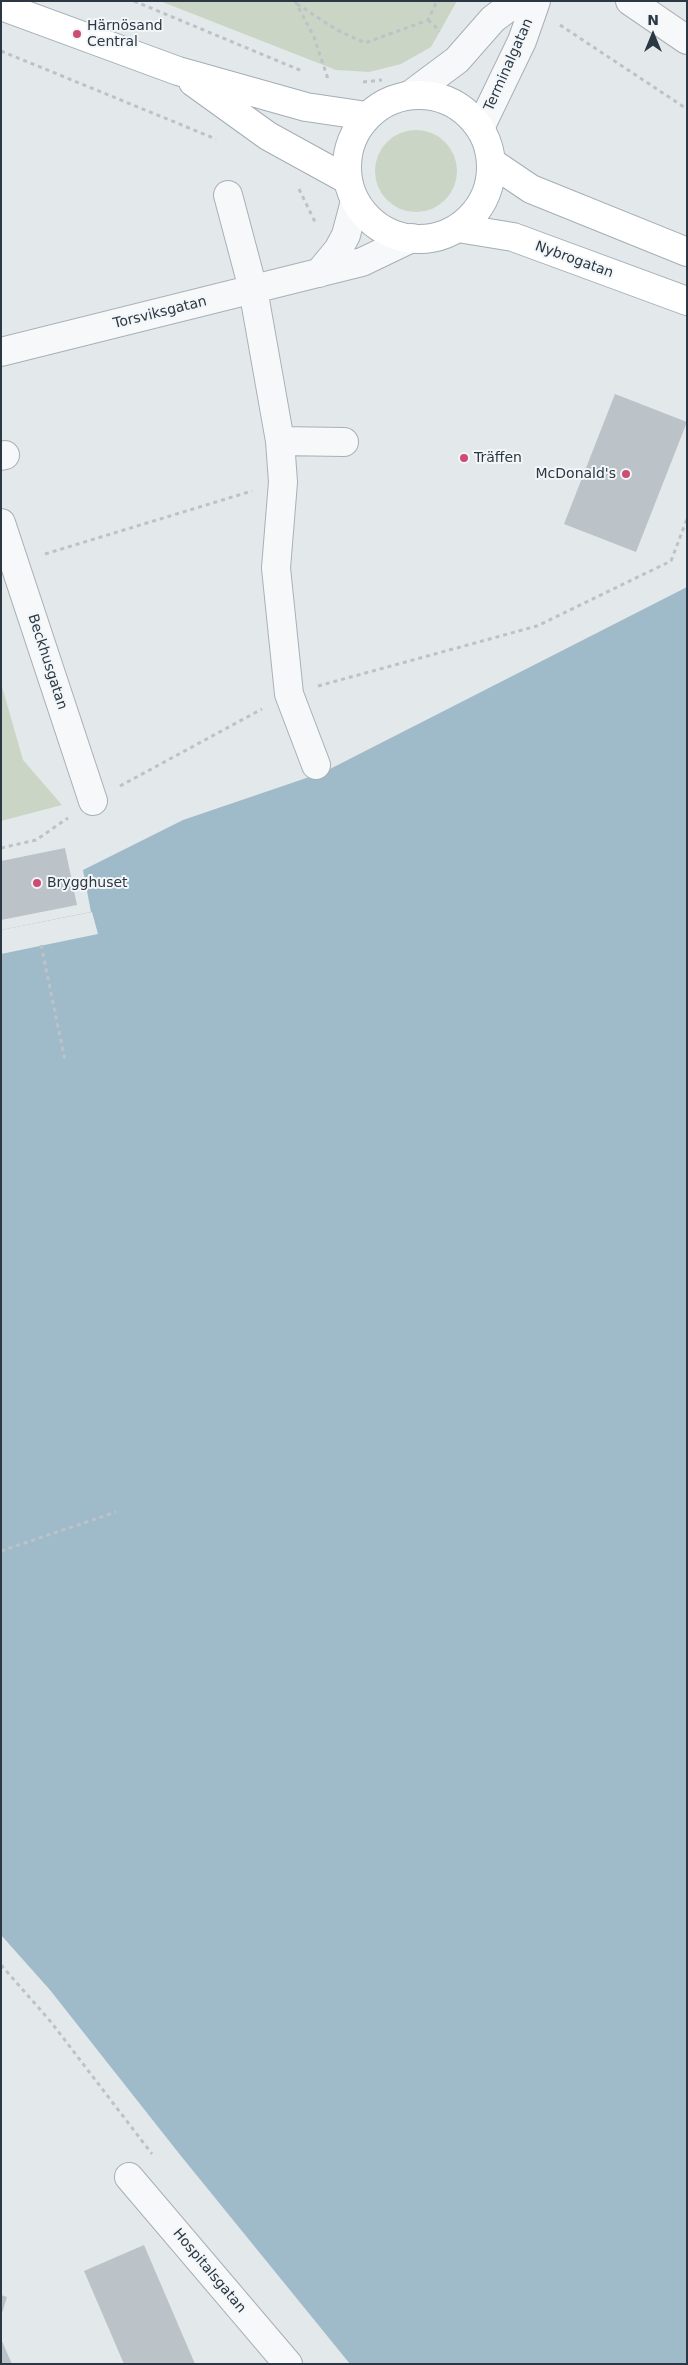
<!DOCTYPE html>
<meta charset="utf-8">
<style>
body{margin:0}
#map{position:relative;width:688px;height:2365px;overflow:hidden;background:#e3e8eb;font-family:"DejaVu Sans",sans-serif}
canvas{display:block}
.frame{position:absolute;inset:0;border:2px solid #2b3843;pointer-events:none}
.north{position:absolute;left:628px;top:10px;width:50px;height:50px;-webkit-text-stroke:4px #f3f6f8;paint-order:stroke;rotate:0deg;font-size:14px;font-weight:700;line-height:20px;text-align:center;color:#2b3843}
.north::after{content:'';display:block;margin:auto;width:18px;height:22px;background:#2b3843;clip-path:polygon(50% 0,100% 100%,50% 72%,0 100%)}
</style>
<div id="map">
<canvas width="688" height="2365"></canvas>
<div class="frame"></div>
<div class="north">N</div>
</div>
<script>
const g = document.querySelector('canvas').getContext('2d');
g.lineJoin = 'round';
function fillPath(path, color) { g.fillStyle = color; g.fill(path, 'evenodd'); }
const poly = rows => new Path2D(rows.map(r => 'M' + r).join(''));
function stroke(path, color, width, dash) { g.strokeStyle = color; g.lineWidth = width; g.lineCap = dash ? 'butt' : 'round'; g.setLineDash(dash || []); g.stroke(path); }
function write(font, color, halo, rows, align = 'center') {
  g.font = font + ' "DejaVu Sans",sans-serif'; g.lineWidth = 4; g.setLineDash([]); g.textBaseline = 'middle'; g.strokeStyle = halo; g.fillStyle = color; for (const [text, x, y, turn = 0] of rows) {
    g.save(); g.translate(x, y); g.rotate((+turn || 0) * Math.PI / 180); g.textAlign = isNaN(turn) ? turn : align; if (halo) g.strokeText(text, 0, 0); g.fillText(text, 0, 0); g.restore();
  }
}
const green = poly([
 [160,1,457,1,431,47,401,64,369,72,336,70],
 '375 171a41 41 0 1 1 82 0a41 41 0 1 1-82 0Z',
 [1,683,23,760,62,805,1,821]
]);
const water = poly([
 [687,587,687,2364,350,2364,181,2156,50,1990,1,1935,1,930,91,912,83,870,183,820,324,772]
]);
const pier = poly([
 [92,912,98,934,1,954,1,930]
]);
const building = poly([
 [615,394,687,422,636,552,564,524],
 [65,848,77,905,1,920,1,861],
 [144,2245,195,2364,124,2364,84,2271],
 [1,2295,7,2297,2,2313,1,2313],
 [1,2339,12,2364,1,2364]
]);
const path = poly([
 [134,1,302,71],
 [295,1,314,37,328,79],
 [297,4,337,30,365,43,428,20,437,1],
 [428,20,438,29,439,32],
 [560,25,687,109],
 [1,51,216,139],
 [363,82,382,80],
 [299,189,316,224],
 [45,554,252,491],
 [318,686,537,626,671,561,687,519],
 [120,786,262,709],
 [1,848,36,840,68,818],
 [41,945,65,1060],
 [1,1551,116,1512],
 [1,1965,51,2022,152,2154]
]);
const minor = poly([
 [630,1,687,40],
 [410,95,457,60,493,19,517,1],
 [480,128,522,41,536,1],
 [228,195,253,289,280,441,283,482,276,568,289,694,316,765],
 [319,273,338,250,346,235,355,201],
 [1,352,362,262,412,238],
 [280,441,344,442],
 [1,456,5,455],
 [1,523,93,801],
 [129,2177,288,2364]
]);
const major = poly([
 [1,6,178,71,306,107,367,116],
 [193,82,268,136,348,180],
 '347 167a72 72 0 1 1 144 0a72 72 0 1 1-144 0Z',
 [491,162,531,189,687,252],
 [458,228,513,237,687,301]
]);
const markers = [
 [77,34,5,"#cc4c73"],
 [464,458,5,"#cc4c73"],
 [626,474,5,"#cc4c73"],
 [37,883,5,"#cc4c73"]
];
const poiNames = [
 ["Härnösand",87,26],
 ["Central",87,42],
 ["Träffen",474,458],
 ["McDonald's",616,474,"right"],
 ["Brygghuset",47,883]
];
const streetNames = [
 ["Terminalgatan",509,65,-66],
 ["Nybrogatan",574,260,20],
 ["Torsviksgatan",160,313,-14],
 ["Beckhusgatan",47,662,72],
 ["Hospitalsgatan",209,2271,50]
];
fillPath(green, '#cbd5c5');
fillPath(water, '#9fbbca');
fillPath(pier, '#e3e8eb');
fillPath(building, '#bbc2c8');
stroke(minor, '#a8b0b5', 30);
stroke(major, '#a3aeb7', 30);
stroke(path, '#bdc2c6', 3, [4, 4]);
stroke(minor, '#f6f8f9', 28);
stroke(major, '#fff', 28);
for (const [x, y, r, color] of markers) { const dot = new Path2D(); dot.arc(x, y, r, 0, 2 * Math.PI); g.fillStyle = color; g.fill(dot); stroke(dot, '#f3f6f8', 2); }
write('14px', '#2b3843', '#f3f6f8', poiNames, 'left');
write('14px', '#2b3843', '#f3f6f8', streetNames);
</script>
